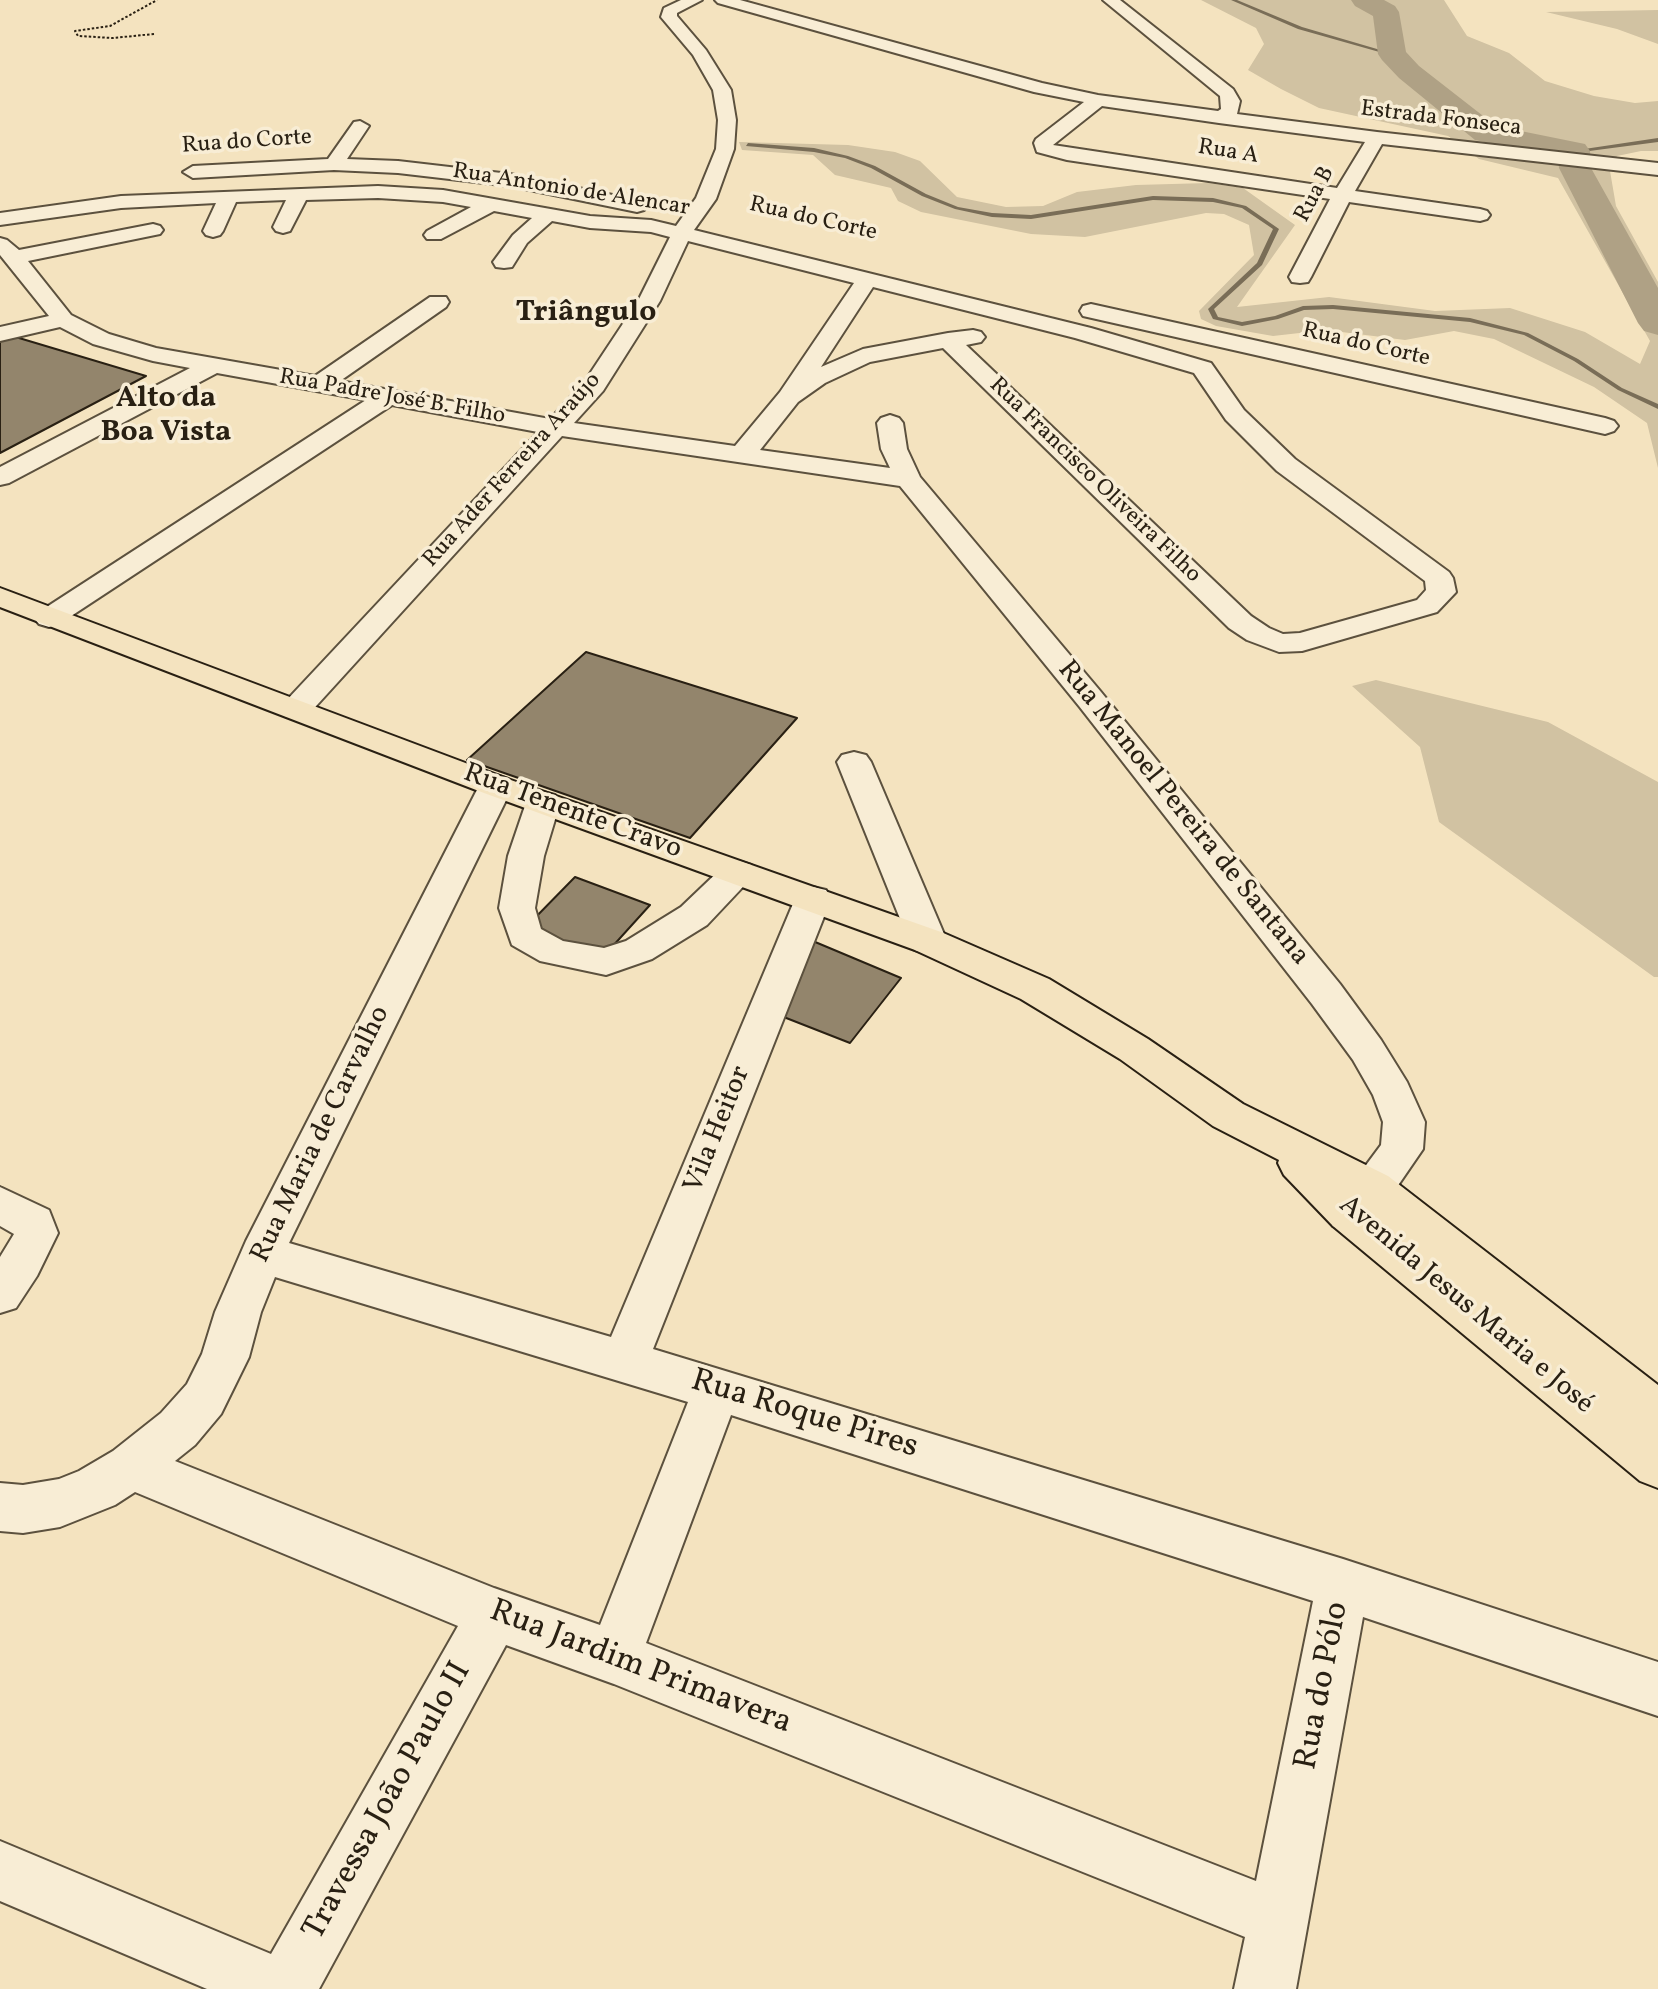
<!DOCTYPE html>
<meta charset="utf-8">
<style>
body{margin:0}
canvas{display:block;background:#f4e3bf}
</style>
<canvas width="1658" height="1989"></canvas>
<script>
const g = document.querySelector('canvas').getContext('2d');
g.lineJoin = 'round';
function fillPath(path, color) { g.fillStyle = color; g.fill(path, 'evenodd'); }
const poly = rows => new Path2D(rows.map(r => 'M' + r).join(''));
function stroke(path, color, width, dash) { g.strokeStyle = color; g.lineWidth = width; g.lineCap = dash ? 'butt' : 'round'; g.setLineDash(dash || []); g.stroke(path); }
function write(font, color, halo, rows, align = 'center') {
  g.font = font + ' Vollkorn,serif'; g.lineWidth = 7; g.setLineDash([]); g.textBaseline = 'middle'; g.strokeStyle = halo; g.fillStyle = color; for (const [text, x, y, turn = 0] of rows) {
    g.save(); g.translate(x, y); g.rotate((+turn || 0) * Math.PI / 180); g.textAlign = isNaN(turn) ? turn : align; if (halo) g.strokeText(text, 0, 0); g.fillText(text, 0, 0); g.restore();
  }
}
const green = poly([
 [1201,0,1444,0,1467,36,1509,53,1545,81,1594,96,1635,103,1658,101,1658,151,1641,151,1617,156,1610,171,1616,206,1658,282,1658,468,1647,423,1594,387,1494,339,1454,331,1405,340,1326,330,1273,336,1216,326,1201,319,1199,311,1254,255,1249,225,1224,214,1206,213,1085,237,1031,234,921,212,898,201,891,188,835,175,813,155,742,150,739,142,848,145,895,152,920,161,957,197,1006,207,1043,206,1077,192,1136,185,1208,183,1243,188,1295,225,1237,307,1329,297,1435,311,1510,308,1585,332,1640,364,1650,341,1558,178,1479,159,1448,136,1319,108,1281,89,1248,70,1264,44,1256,28],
 [1658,10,1658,44,1617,29,1546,12],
 [1376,680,1548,722,1658,782,1658,977,1654,977,1439,822,1420,747,1352,686]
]);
const stream = poly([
 [1231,0,1237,0,1302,27,1394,54,1390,55,1298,29,1231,0],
 [1658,138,1658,142,1574,153,1571,151,1658,138],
 [748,143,814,148,848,156,875,166,926,194,958,207,992,213,1031,215,1153,196,1213,198,1246,206,1279,229,1262,265,1214,309,1218,317,1242,322,1275,316,1303,306,1333,305,1470,318,1528,333,1578,359,1622,388,1658,404,1658,409,1618,390,1574,361,1524,335,1470,322,1333,309,1304,310,1278,319,1242,326,1213,319,1208,309,1257,263,1273,229,1242,208,1213,202,1153,200,1031,219,992,217,955,209,922,196,871,168,845,158,814,152,746,146,748,143]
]);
const river = poly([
 [1351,0,1384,0,1395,6,1399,12,1406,52,1419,66,1496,126,1585,144,1590,151,1591,168,1658,288,1658,335,1644,331,1638,323,1559,168,1558,157,1475,140,1399,78,1382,60,1378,54,1373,16,1355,6,1351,0]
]);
const building = poly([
 [9,335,146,376,0,453,0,339,9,335],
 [586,652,797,718,690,838,467,760,586,652],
 [575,877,650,905,602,958,526,927,575,877],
 [808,939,901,978,850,1043,776,1014,808,939]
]);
const path = poly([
 [154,34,113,38,78,36,75,31,110,26,157,0]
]);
const minor = poly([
 [681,0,702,0,677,13,677,16,706,50,731,90,736,120,734,149,716,199,694,230,1091,328,1211,363,1244,410,1295,459,1449,572,1453,578,1456,592,1437,612,1302,651,1279,652,1247,640,1229,628,943,348,870,362,825,383,798,402,760,450,890,468,881,449,877,423,881,418,890,415,899,418,903,423,907,449,920,477,1101,692,1340,984,1381,1040,1407,1082,1425,1122,1423,1149,1388,1200,1363,1226,1348,1231,1333,1226,1326,1213,1333,1200,1358,1176,1381,1145,1383,1122,1373,1095,1353,1060,1312,1004,1079,706,900,486,562,436,307,716,296,719,285,716,280,709,285,702,538,432,392,405,59,624,49,627,39,624,34,618,39,612,366,400,217,373,9,483,0,485,0,467,190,368,153,361,93,344,60,327,0,341,0,327,49,316,0,255,0,238,7,240,19,250,153,224,160,226,163,230,160,234,28,261,71,315,109,334,156,348,315,376,430,297,446,297,449,302,446,307,340,381,550,419,585,381,638,301,670,237,651,232,590,228,552,221,527,243,512,267,504,268,496,267,493,262,513,235,532,218,494,211,441,239,427,239,424,235,427,231,471,207,443,202,378,198,306,200,290,231,283,233,276,231,273,227,286,200,236,202,223,231,220,235,213,237,206,235,203,231,216,203,121,208,0,225,0,213,121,196,378,186,443,190,590,216,651,220,676,226,696,198,716,149,718,120,713,90,693,55,661,17,664,8,681,0],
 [688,241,854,283,780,392,735,446,574,423,603,391,660,301,688,241],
 [873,287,1075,338,1194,373,1226,420,1277,471,1425,581,1426,590,1417,600,1300,633,1283,634,1269,628,1251,616,966,345,981,342,985,337,981,332,973,330,948,333,863,349,821,367,873,287],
 [715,0,740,0,1042,83,1098,95,1218,111,1221,109,1220,96,1103,0,1120,0,1233,89,1240,101,1237,114,1377,132,1658,163,1658,175,1382,144,1355,191,1480,209,1487,211,1490,215,1487,219,1480,221,1349,202,1311,277,1308,282,1300,283,1292,282,1289,277,1330,199,1067,160,1037,152,1034,143,1036,139,1084,102,1034,92,718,3,715,0],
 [1102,106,1219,123,1365,142,1337,188,1053,145,1102,106],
 [360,121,369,126,347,159,398,161,510,174,637,200,644,202,647,206,644,210,637,212,510,186,398,173,334,170,193,178,183,172,193,166,328,159,354,122,360,121],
 [1091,304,1605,418,1614,421,1618,426,1614,431,1605,434,1083,316,1080,311,1083,306,1091,304],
 [854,752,866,755,871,762,947,941,941,950,928,954,915,950,909,941,837,762,842,755,854,752],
 [496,775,508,779,513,786,289,1243,611,1337,795,899,800,890,813,887,826,890,831,899,653,1349,1343,1559,1658,1662,1658,1716,1363,1617,1296,1989,1234,1989,1245,1937,614,1684,506,1645,319,1989,207,1989,0,1901,0,1841,271,1954,458,1626,135,1492,115,1505,60,1527,23,1533,0,1531,0,1483,23,1485,59,1479,79,1471,113,1451,161,1413,187,1384,202,1354,215,1312,246,1241,479,786,484,779,496,775],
 [275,1277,688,1402,600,1625,494,1588,175,1461,195,1445,221,1414,249,1357,261,1312,275,1277],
 [731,1415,1313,1601,1256,1881,646,1643,731,1415],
 [543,792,555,795,560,803,544,856,535,908,541,929,563,941,604,948,626,941,681,907,725,865,738,861,751,865,756,873,707,925,652,959,606,975,540,961,512,945,499,908,508,856,526,803,531,795,543,792],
 [0,1187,49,1210,58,1233,37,1276,16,1308,0,1313,0,1257,14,1234,0,1226,0,1187]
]);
const major = poly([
 [0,588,508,779,941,932,1049,979,1148,1039,1243,1104,1388,1176,1658,1385,1658,1488,1640,1481,1333,1226,1284,1175,1278,1163,1279,1160,1213,1126,1120,1059,1021,999,915,950,484,793,0,607,0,588]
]);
const farStreetnames = [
 ["Estrada Fonseca",1441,120,7],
 ["Rua do Corte",247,143,-4],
 ["Rua A",1228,153,9],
 ["Rua Antonio de Alencar",571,191,9],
 ["Rua B",1316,195,-62],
 ["Rua do Corte",813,220,13],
 ["Rua do Corte",1366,346,13],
 ["Rua Padre José B. Filho",392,398,10],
 ["Rua Ader Ferreira Araújo",513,471,-48],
 ["Rua Francisco Oliveira Filho",1094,481,44]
];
const streetNames = [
 ["Rua Tenente Cravo",572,813,20],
 ["Rua Manoel Pereira de Santana",1182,814,51],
 ["Vila Heitor",719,1130,-68],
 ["Rua Maria de Carvalho",322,1135,-64],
 ["Avenida Jesus Maria e José",1465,1306,40]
];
const farDistrictnames = [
 ["Triângulo",586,314],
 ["Alto da",166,400],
 ["Boa Vista",166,434]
];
const nearStreetnames = [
 ["Rua Roque Pires",804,1416,17],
 ["Rua Jardim Primavera",640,1669,21],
 ["Rua do Pólo",1324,1686,-79],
 ["Travessa João Paulo II",389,1802,-61]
];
fillPath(green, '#d1c2a2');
fillPath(stream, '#796d57');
fillPath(river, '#afa185');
fillPath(building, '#93856c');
stroke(building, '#292013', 2);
stroke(minor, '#5c513e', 4);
stroke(major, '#292013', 4);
stroke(path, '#292013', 2, [2.5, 2]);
fillPath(minor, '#f8edd5');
fillPath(major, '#f4e3bf');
write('23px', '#292013', '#f8edd5', farStreetnames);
write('28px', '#292013', '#f8edd5', streetNames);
write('bold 30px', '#292013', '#f8edd5', farDistrictnames);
write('33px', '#292013', '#f8edd5', nearStreetnames);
</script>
